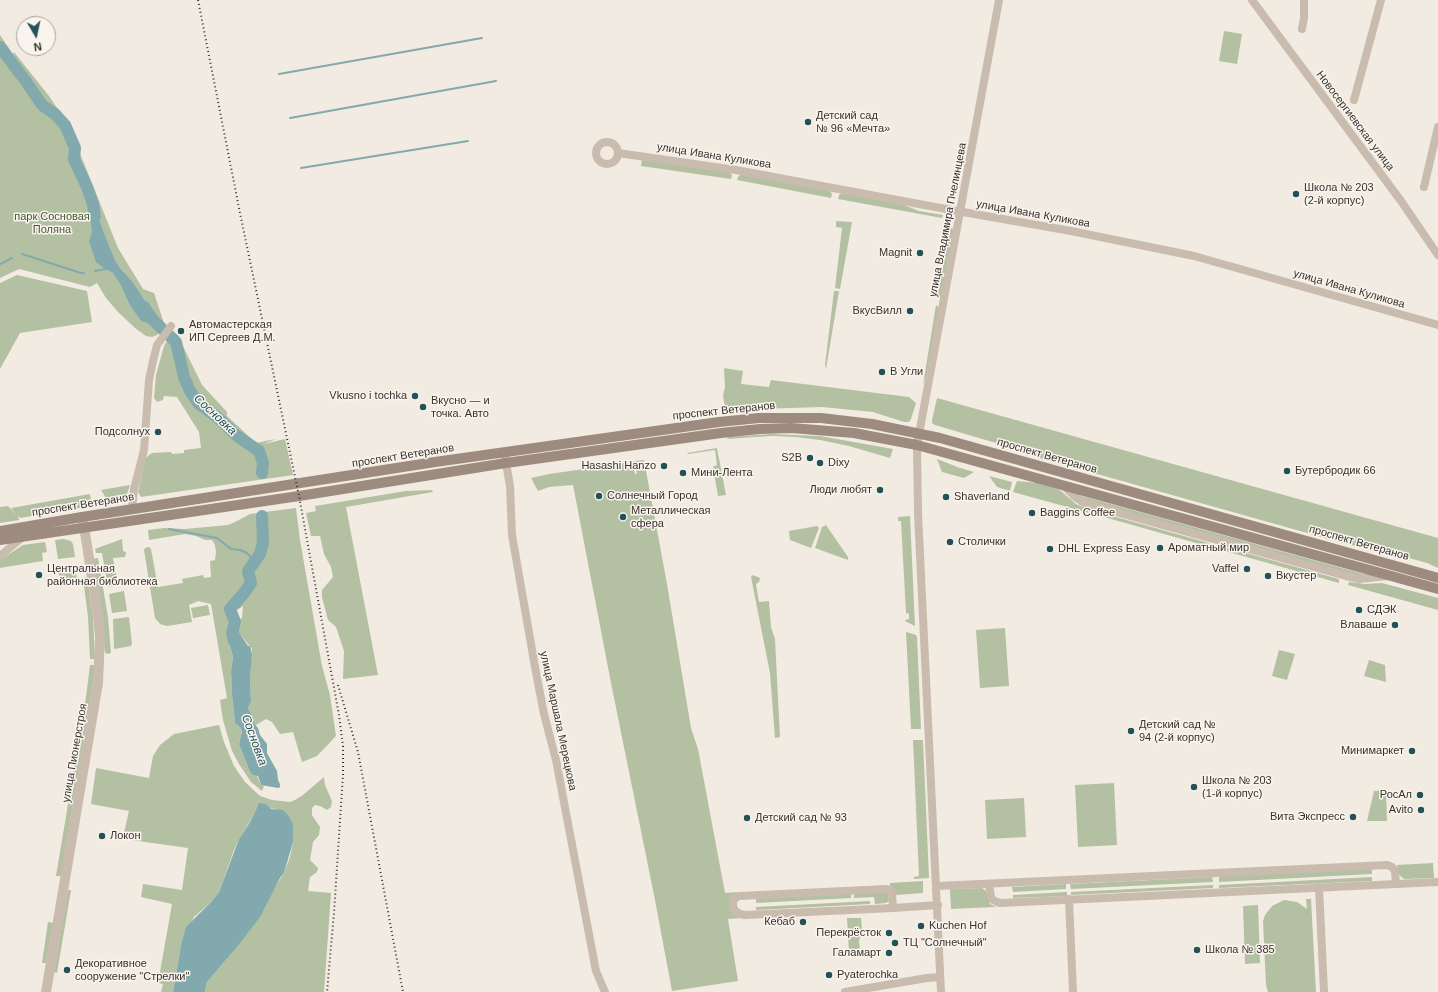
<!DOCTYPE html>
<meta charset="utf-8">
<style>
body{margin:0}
#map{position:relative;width:1438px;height:992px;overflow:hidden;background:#f2ebe1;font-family:Helvetica,sans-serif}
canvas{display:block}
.north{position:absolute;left:16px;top:16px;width:40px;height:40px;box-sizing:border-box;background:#f9f5ee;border:1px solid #aca6a0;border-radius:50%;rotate:171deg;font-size:11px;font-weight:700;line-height:16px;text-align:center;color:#38302c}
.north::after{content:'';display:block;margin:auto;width:14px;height:18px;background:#245157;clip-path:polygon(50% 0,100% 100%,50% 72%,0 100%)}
</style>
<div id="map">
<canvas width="1438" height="992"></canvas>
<div class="north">N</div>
</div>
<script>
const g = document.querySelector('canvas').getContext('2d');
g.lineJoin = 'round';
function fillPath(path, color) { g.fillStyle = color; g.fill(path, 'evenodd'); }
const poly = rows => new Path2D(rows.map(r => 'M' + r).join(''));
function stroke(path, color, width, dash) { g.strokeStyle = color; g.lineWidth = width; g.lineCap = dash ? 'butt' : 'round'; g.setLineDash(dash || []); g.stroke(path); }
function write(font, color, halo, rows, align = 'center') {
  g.font = font + ' Helvetica,sans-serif'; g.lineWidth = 3; g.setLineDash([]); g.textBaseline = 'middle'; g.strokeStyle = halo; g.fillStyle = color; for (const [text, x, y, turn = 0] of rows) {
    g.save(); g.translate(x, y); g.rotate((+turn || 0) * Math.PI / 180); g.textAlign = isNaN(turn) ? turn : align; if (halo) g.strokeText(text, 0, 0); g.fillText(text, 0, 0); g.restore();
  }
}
const green = poly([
 [1224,31,1242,34,1237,64,1219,61],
 [0,35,13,54,14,52,49,96,69,126,118,248,143,289,154,293,164,323,164,327,157,335,152,337,146,336,135,328,118,312,106,298,97,283,90,287,19,269,0,278],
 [115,260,120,268,133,282,153,313,141,321,130,306,120,284,112,272],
 [642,159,730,172,732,176,731,179,641,166],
 [741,174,830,191,832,194,831,198,737,180,738,177],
 [842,193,904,205,919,211,943,215,942,218,838,199,839,195],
 [836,221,852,222,840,289,835,288,842,228,836,227],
 [950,228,954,229,942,296,940,298,937,298],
 [17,275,87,291,92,322,20,333,0,369,0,283],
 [834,291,839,291,826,369,825,365],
 [936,305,940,309,929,367,923,385],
 [177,334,202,385,227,412,227,416,256,443,276,439,264,444,285,439,293,475,141,497,138,492,145,459,149,455,152,453,171,452,172,454,184,453,184,450,201,448,199,432,177,397,164,396,163,400,157,402,154,398,156,375,164,346,168,339],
 [724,368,743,371,741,384,769,387,771,380,909,397,916,403,911,419,909,422,904,422,873,412,822,407,758,409,726,412,723,396,725,387],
 [937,398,1438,538,1438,568,1427,563,1373,548,1350,545,1026,454,996,443,935,425,932,423,932,420],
 [771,434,820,436,893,449,890,458,849,446,820,440,795,437,771,436,727,439,729,437],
 [717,448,726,495,718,496,713,467,717,465,715,450,688,454,687,453],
 [937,459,960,468,974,472,964,478,942,472],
 [644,460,667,584,691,728,698,749,725,893,738,892,732,897,742,918,728,919,738,981,672,991,655,900,611,683,573,485,549,487,538,491,531,478,549,474,632,462,635,474,637,474,634,461],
 [989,476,1012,482,1010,491,997,487],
 [1017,481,1037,483,1055,488,1061,491,1076,504,1088,509,1089,513,1013,492],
 [130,485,125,500,109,503,101,490],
 [432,490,433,492,346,507,378,675,343,679,344,651,336,627,328,620,322,597,322,590,333,577,331,567,324,554,320,536,311,536,306,513,316,511,315,506,406,491],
 [90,494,92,506,58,511,58,510,50,511,50,513,20,518,18,515,19,520,0,523,0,507,8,506,17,515,11,508],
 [1078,495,1367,575,1358,576,1089,501],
 [296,508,300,540,322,666,330,695,336,736,317,756,302,762,293,732,280,734,272,722,266,719,256,725,254,723,248,709,251,701,250,680,252,649,240,634,236,622,242,618,243,606,239,609,238,606,254,584,251,571,265,553,265,512],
 [1098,512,1209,543,1210,547,1097,515],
 [258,513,259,550,254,561,247,570,249,583,237,599,228,609,232,618,229,625,228,639,233,657,231,671,232,695,235,723,240,727,242,731,239,744,250,772,257,776,261,785,264,786,262,791,251,782,239,764,232,751,223,720,220,700,227,698,211,604,198,601,189,605,192,622,167,626,160,624,155,618,144,550,145,548,149,547,151,549,158,587,183,583,182,579,203,575,204,578,211,577,210,561,215,560,216,552,215,545,212,540,205,540,196,536,185,534,149,540,148,530,164,528,185,529,228,525,235,522,250,514],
 [910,516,915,626,905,621,905,620,909,619,909,614,906,613,901,521,898,521,898,517],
 [826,525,848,557,848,560,815,548,822,527],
 [817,526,819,528,811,548,790,540,789,531],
 [64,539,71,541,73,544,75,557,58,559,55,540],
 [122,539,123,551,126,552,125,557,113,558,117,579,127,578,128,584,108,587,102,553,96,553,95,549],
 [45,542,47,552,42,553,43,561,0,568,0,560,23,545],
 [1221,546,1339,579,1339,583,1218,549],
 [98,558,108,617,111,653,107,654,105,652,93,559],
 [75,565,77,580,60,582,58,568],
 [753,575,760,578,759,582,756,584,759,602,769,601,771,627,775,639,780,737,775,738,770,673,751,577],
 [87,577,93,616,95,659,90,659,88,617,83,578],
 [1349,582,1365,584,1382,583,1438,598,1438,610,1348,585],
 [124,591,127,611,112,613,109,594],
 [208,605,210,615,193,618,191,608],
 [129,617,132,643,131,646,114,649,113,619],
 [1005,628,1009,686,980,688,976,630],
 [906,632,916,635,917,637,921,729,911,729],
 [1279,650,1295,654,1287,680,1272,676],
 [1369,660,1385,665,1386,682,1364,676],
 [90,665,95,665,93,683,61,876,56,876,86,697],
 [219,725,224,742,234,766,245,782,260,796,272,800,290,802,295,800,303,795,324,777,325,785,332,801,331,807,327,810,320,806,315,805,312,808,312,815,320,827,319,835,313,842,310,860,318,868,317,872,310,877,308,891,331,893,324,992,205,992,207,982,237,947,284,873,290,857,293,842,276,809,257,807,250,821,239,839,234,850,219,892,212,901,194,917,181,945,173,992,161,992,163,984,158,983,172,904,141,897,143,884,182,890,188,848,131,840,126,837,124,833,129,811,91,804,96,768,149,778,153,756,160,745,174,734],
 [913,740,922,740,923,741,929,878,914,879,914,877,919,876],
 [1114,783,1117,845,1078,847,1075,785],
 [1386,790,1387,821,1367,821,1374,791],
 [1024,798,1026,837,987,839,985,800],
 [1433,863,1434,878,1404,879,1399,875,1397,865],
 [1372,869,1372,874,1219,882,1219,876],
 [1212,877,1213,882,1071,889,1070,884],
 [1372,877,1372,881,1219,888,1219,885],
 [923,881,923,893,896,895,890,887,890,883],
 [1066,884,1066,889,1013,892,1012,887],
 [1213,885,1213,888,1071,895,1071,892],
 [982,888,986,891,990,904,996,907,951,909,950,889],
 [68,890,71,890,57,973,54,972],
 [1067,892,1067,896,1013,898,1013,895],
 [851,893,851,898,756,903,756,898],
 [854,893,888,893,889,901,886,903,875,904,874,897,854,898],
 [1306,899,1311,899,1316,992,1268,992,1266,985,1263,921,1265,915,1272,906,1284,900,1297,902,1307,909],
 [870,901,870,904,756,910,756,907],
 [1258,905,1260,963,1245,964,1243,906],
 [847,918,861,918,862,929,859,941,860,951,849,952],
 [48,922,53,923,46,963,42,963]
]);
const water = poly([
 [92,202,109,246,115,260,120,268,133,282,153,313,153,320,149,323,141,321,130,306,120,284,112,272,105,269,96,262,89,241,92,233,90,212],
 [236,622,240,634,248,646,250,646,252,654,250,680,251,701,248,709,250,712,254,723,258,728,260,735,267,744,267,753,277,771,278,780,280,784,280,787,278,788,261,785,258,776,253,775,250,772,239,744,242,731,240,727,235,723,232,695,231,671,233,657,228,639,229,625,233,625],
 [259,803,266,804,271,809,283,810,288,815,293,824,293,842,284,873,280,878,260,917,237,947,207,982,205,992,173,992,181,945,186,927,212,901,219,892,239,839,250,822]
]);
const stream = poly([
 [279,74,482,38],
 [290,118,496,81],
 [301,168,468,141],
 [22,254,81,273,84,273],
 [0,264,12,258],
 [95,271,105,269],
 [169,529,217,538,231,549,240,550,247,553,255,562]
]);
const river = poly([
 [0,47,25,80,42,105,55,114,65,125,75,148,74,159,87,187,93,204,95,217],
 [144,307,153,320,176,342,184,377,190,391,199,404,217,417,237,436,259,451,263,463,262,473],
 [234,641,232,633,235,622,230,609,244,593,251,583,248,571,260,554,263,542,262,516]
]);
const minor = poly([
 [1252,0,1401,201,1438,255],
 [1302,29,1304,18,1304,0],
 [1354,100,1381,0],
 '596 153a11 11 0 1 1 22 0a11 11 0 1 1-22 0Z',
 [618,153,736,170,946,209,1071,231,1194,256,1438,325],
 [1424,187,1438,127],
 [505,457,510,486,512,535,535,667,544,714,556,760,596,971,605,992],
 [1063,485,1075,497,1084,503,1094,506,1346,576,1359,579,1388,576],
 [132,509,134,489,144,450,149,380,153,361,157,345,171,326],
 [0,556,24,536],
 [989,884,991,897,993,900,997,902,1001,903,1438,882],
 [937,886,1387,865,1392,867,1395,871,1396,884],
 [1319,887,1324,992],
 [886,889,890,890,892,893,893,908,745,915,740,914,735,911,733,906,733,900,739,896,886,889],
 [1069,899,1073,992],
 [893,908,938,905],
 [845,992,927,978,940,977],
 [941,992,918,513,917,445,999,0]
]);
const tertiary = poly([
 [46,992,98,683,100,637,98,615,83,520]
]);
const secondary = poly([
 [0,531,82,517,435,462,719,422,759,418,821,418,872,424,940,438,1438,578],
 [0,540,299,496,506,463,721,433,760,429,791,428,854,433,917,445,1438,589]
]);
const rail = poly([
 [198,0,240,213,299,496,339,715,343,746,343,775,334,913,327,992],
 [338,685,358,752,403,992]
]);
const markers = [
 [808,122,4,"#245157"],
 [1296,194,4,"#245157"],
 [920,253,4,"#245157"],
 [910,311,4,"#245157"],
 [181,331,4,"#245157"],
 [882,372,4,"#245157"],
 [415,396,4,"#245157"],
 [423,407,4,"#245157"],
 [158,432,4,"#245157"],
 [810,458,4,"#245157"],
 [820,463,4,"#245157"],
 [664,466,4,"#245157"],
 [1287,471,4,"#245157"],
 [683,473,4,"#245157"],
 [880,490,4,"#245157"],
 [599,496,4,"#245157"],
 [946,497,4,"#245157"],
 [1032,513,4,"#245157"],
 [623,517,4,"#245157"],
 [950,542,4,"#245157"],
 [1160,548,4,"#245157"],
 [1050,549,4,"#245157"],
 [1247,569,4,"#245157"],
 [39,575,4,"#245157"],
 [1268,576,4,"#245157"],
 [1359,610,4,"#245157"],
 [1395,625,4,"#245157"],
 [1131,731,4,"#245157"],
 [1412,751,4,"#245157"],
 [1194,787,4,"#245157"],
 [1420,795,4,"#245157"],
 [1421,810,4,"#245157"],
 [1353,817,4,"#245157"],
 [747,818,4,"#245157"],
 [102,836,4,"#245157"],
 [803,922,4,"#245157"],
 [921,926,4,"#245157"],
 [889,933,4,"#245157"],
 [895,943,4,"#245157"],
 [1197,950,4,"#245157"],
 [889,953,4,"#245157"],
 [67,970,4,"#245157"],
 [829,975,4,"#245157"]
];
const poiNames = [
 ["Детский сад",816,116],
 ["№ 96 «Мечта»",816,129],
 ["Школа № 203",1304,188],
 ["(2-й корпус)",1304,201],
 ["Magnit",912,253,"right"],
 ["ВкусВилл",902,311,"right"],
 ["Автомастерская",189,325],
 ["ИП Сергеев Д.М.",189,338],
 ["В Угли",890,372],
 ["Vkusno i tochka",407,396,"right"],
 ["Вкусно — и",431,401],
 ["точка. Авто",431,414],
 ["Подсолнух",150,432,"right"],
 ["S2B",802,458,"right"],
 ["Dixy",828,463],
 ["Hasashi Hanzo",656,466,"right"],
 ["Бутербродик 66",1295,471],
 ["Мини-Лента",691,473],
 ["Люди любят",872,490,"right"],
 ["Солнечный Город",607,496],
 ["Shaverland",954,497],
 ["Металлическая",631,511],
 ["сфера",631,524],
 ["Baggins Coffee",1040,513],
 ["Столички",958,542],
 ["Ароматный мир",1168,548],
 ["DHL Express Easy",1058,549],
 ["Центральная",47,569],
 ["районная библиотека",47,582],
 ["Vaffel",1239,569,"right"],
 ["Вкустер",1276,576],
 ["СДЭК",1367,610],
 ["Влаваше",1387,625,"right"],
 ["Детский сад №",1139,725],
 ["94 (2-й корпус)",1139,738],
 ["Минимаркет",1404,751,"right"],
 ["Школа № 203",1202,781],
 ["(1-й корпус)",1202,794],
 ["РосАл",1412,795,"right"],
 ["Avito",1413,810,"right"],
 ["Вита Экспресс",1345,817,"right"],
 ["Детский сад № 93",755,818],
 ["Локон",110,836],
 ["Кебаб",795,922,"right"],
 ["Kuchen Hof",929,926],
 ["Перекрёсток",881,933,"right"],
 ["ТЦ \"Солнечный\"",903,943],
 ["Школа № 385",1205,950],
 ["Галамарт",881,953,"right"],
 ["Декоративное",75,964],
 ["сооружение \"Стрелки\"",75,977],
 ["Pyaterochka",837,975]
];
const streetNames = [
 ["Новосергиевская улица",1355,121,53],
 ["улица Ивана Куликова",714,156,9],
 ["улица Ивана Куликова",1033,214,10],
 ["улица Владимира Пчелинцева",948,220,-79],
 ["улица Ивана Куликова",1349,289,16],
 ["проспект Ветеранов",724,411,-6],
 ["проспект Ветеранов",403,456,-9],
 ["проспект Ветеранов",1047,456,16],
 ["проспект Ветеранов",83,505,-9],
 ["проспект Ветеранов",1359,543,16],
 ["улица Маршала Мерецкова",558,721,78],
 ["улица Пионерстроя",75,753,-80]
];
const parkNames = [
 ["парк Сосновая",52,217],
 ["Поляна",52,230]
];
const waterNames = [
 ["Сосновка",215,415,43],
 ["Сосновка",254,740,70]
];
fillPath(green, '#b4c0a2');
fillPath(water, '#82a9ad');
stroke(stream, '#82a9ad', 2);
stroke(river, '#82a9ad', 12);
stroke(minor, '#c9bcae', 8);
stroke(tertiary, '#c9bcae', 10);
stroke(secondary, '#9d8b7f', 10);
stroke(rail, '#38302c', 2, [1, 3]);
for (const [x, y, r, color] of markers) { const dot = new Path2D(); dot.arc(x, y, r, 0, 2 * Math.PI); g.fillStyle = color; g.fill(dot); stroke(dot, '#f9f5ee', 1.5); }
write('11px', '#38302c', '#f9f5ee', poiNames, 'left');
write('11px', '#38302c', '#f9f5ee', streetNames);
write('11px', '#465531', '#f9f5ee', parkNames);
write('italic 12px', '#245157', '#f9f5ee', waterNames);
</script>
